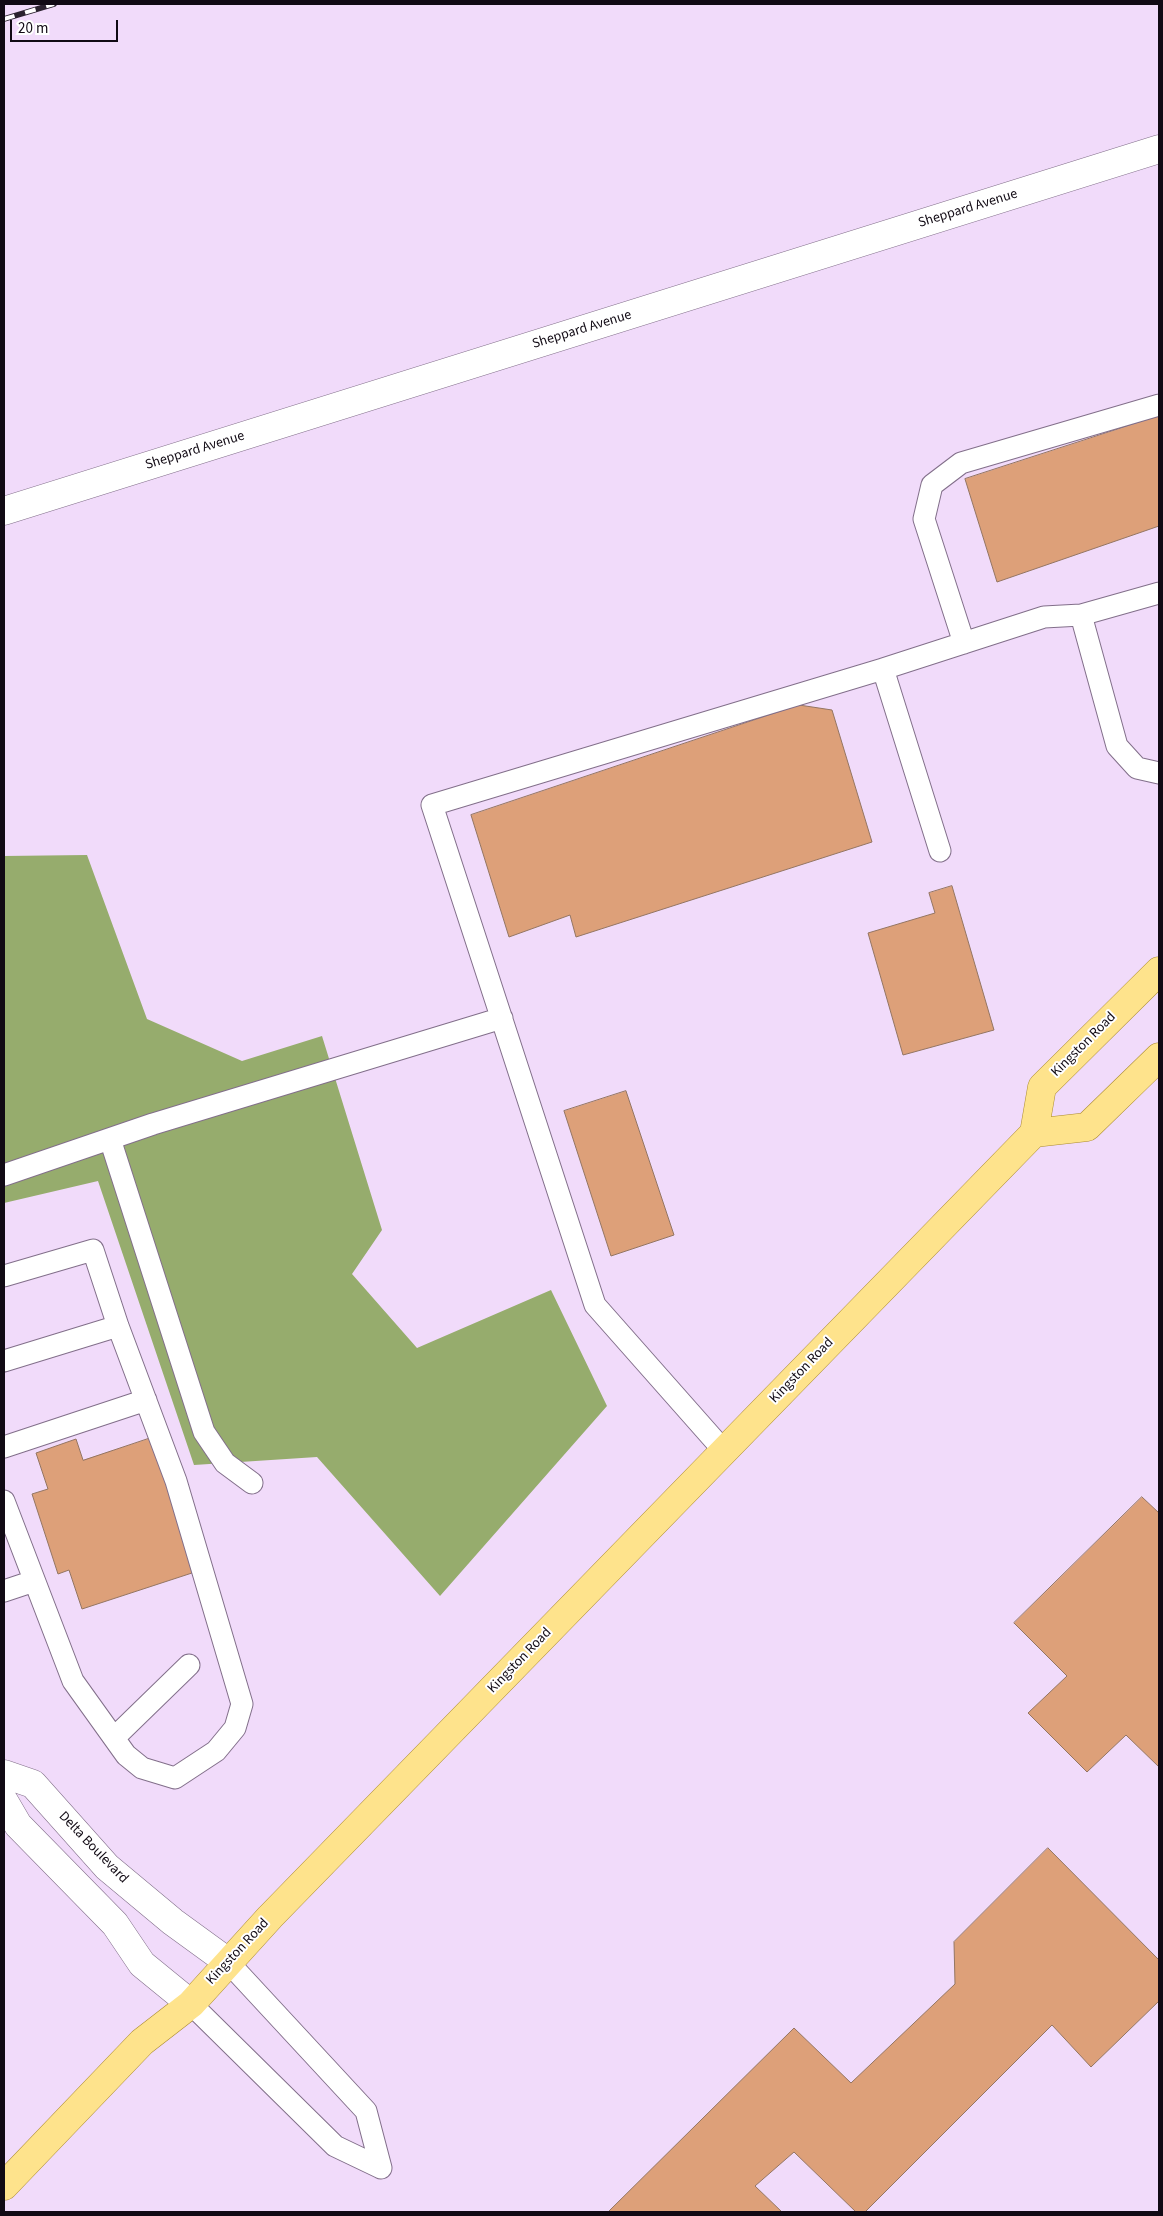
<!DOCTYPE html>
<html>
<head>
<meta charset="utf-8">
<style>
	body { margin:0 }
	#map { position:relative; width:1163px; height:2216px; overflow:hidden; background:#f1dbfa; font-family:"Source Sans 3",sans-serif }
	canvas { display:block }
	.frame { position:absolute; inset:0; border:5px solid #110a14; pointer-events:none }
	.scale { position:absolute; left:10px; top:20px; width:108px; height:22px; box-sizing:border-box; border:2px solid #110a14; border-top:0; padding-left:6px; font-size:15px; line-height:18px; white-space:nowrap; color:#110a14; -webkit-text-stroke:4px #fff; paint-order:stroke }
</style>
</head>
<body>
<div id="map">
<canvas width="1163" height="2216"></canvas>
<div class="frame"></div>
<div class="scale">20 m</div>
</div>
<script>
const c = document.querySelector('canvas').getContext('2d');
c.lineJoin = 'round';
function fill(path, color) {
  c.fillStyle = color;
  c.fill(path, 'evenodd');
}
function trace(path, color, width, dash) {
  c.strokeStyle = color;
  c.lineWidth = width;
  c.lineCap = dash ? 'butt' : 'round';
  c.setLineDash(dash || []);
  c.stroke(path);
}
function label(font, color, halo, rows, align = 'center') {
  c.font = font + ' "Source Sans 3",sans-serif';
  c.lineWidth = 4;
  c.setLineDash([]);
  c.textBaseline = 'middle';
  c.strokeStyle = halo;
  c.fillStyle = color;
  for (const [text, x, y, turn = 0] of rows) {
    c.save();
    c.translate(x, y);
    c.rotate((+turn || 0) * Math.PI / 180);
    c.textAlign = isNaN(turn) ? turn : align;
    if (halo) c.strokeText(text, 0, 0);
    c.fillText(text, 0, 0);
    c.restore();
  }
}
fill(new Path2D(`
	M87,855L147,1019L242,1061L322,1036L382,1230L352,1274L417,1348L551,1290L607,1406L440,1596L317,1457L194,1465L98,1181L4,1203V856Z`), '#96ac6d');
const building = new Path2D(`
	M1159,416V526L997,582L965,479Z
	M799,705L832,710L872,842L576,937L570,915L509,937L471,815Z
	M952,886L994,1030L903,1055L868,933L935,913L929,893Z
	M626,1091L674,1235L611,1256L564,1111Z
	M151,1438L195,1572L82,1609L69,1570L58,1574L32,1494L48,1489L36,1453L76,1439L83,1460Z
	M1142,1497L1159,1513V1767L1126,1735L1087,1772L1028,1713L1067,1676L1014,1623Z
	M1048,1848L1159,1960V2001L1091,2067L1052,2025L865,2212H856L794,2152L755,2186L782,2212H608L794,2028L851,2083L955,1984L954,1942Z`);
fill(building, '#dda079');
trace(building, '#937562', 1);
const lane = new Path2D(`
	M1159,593L1081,615L1117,746L1137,768L1159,773
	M964,643L924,519L932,485L961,463L1159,405
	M883,669L1044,617L1081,615
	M110,1139L204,1432L225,1463L252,1483
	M4,1175L153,1124L502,1018
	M4,1276L93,1250L118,1326L176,1481L242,1704L235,1728L216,1751L175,1778L142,1768L126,1755L73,1681L4,1501
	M4,1361L118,1326
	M4,1447L146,1400
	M724,1451L595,1305L432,805L883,669L940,851
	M4,1591L34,1581
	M114,1738L189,1665
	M228,1962L366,2111L381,2168
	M191,2004L335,2146L381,2168`);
const street = new Path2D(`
	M4,1774L33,1784L107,1867L173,1922L228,1962
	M4,1801L18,1825L115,1924L142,1964L191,2004`);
const secondary = new Path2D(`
	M4,511L1159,149`);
const primary = new Path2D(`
	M1034,1133L1087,1127L1159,1057
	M4,2186L142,2042L191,2004L270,1917L1034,1133L1042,1087L1159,971`);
trace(lane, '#826f8a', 23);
trace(street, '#826f8a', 29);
trace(secondary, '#826f8a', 29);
trace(primary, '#aa8b30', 29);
trace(lane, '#fff', 21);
trace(street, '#fff', 28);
trace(secondary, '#fff', 28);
trace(primary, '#fee38c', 28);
const rail = new Path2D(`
	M4,19L54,4`);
trace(rail, '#2a212e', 5.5);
trace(rail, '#fff', 4, [11]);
label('14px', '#110a14', '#fff', [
	["Sheppard Avenue",968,209,-17],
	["Sheppard Avenue",582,330,-17],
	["Sheppard Avenue",195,451,-17],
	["Kingston Road",1084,1045,-45],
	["Kingston Road",802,1371,-46],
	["Kingston Road",520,1661,-46],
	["Delta Boulevard",93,1848,46],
	["Kingston Road",238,1952,-47]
]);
</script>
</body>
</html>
